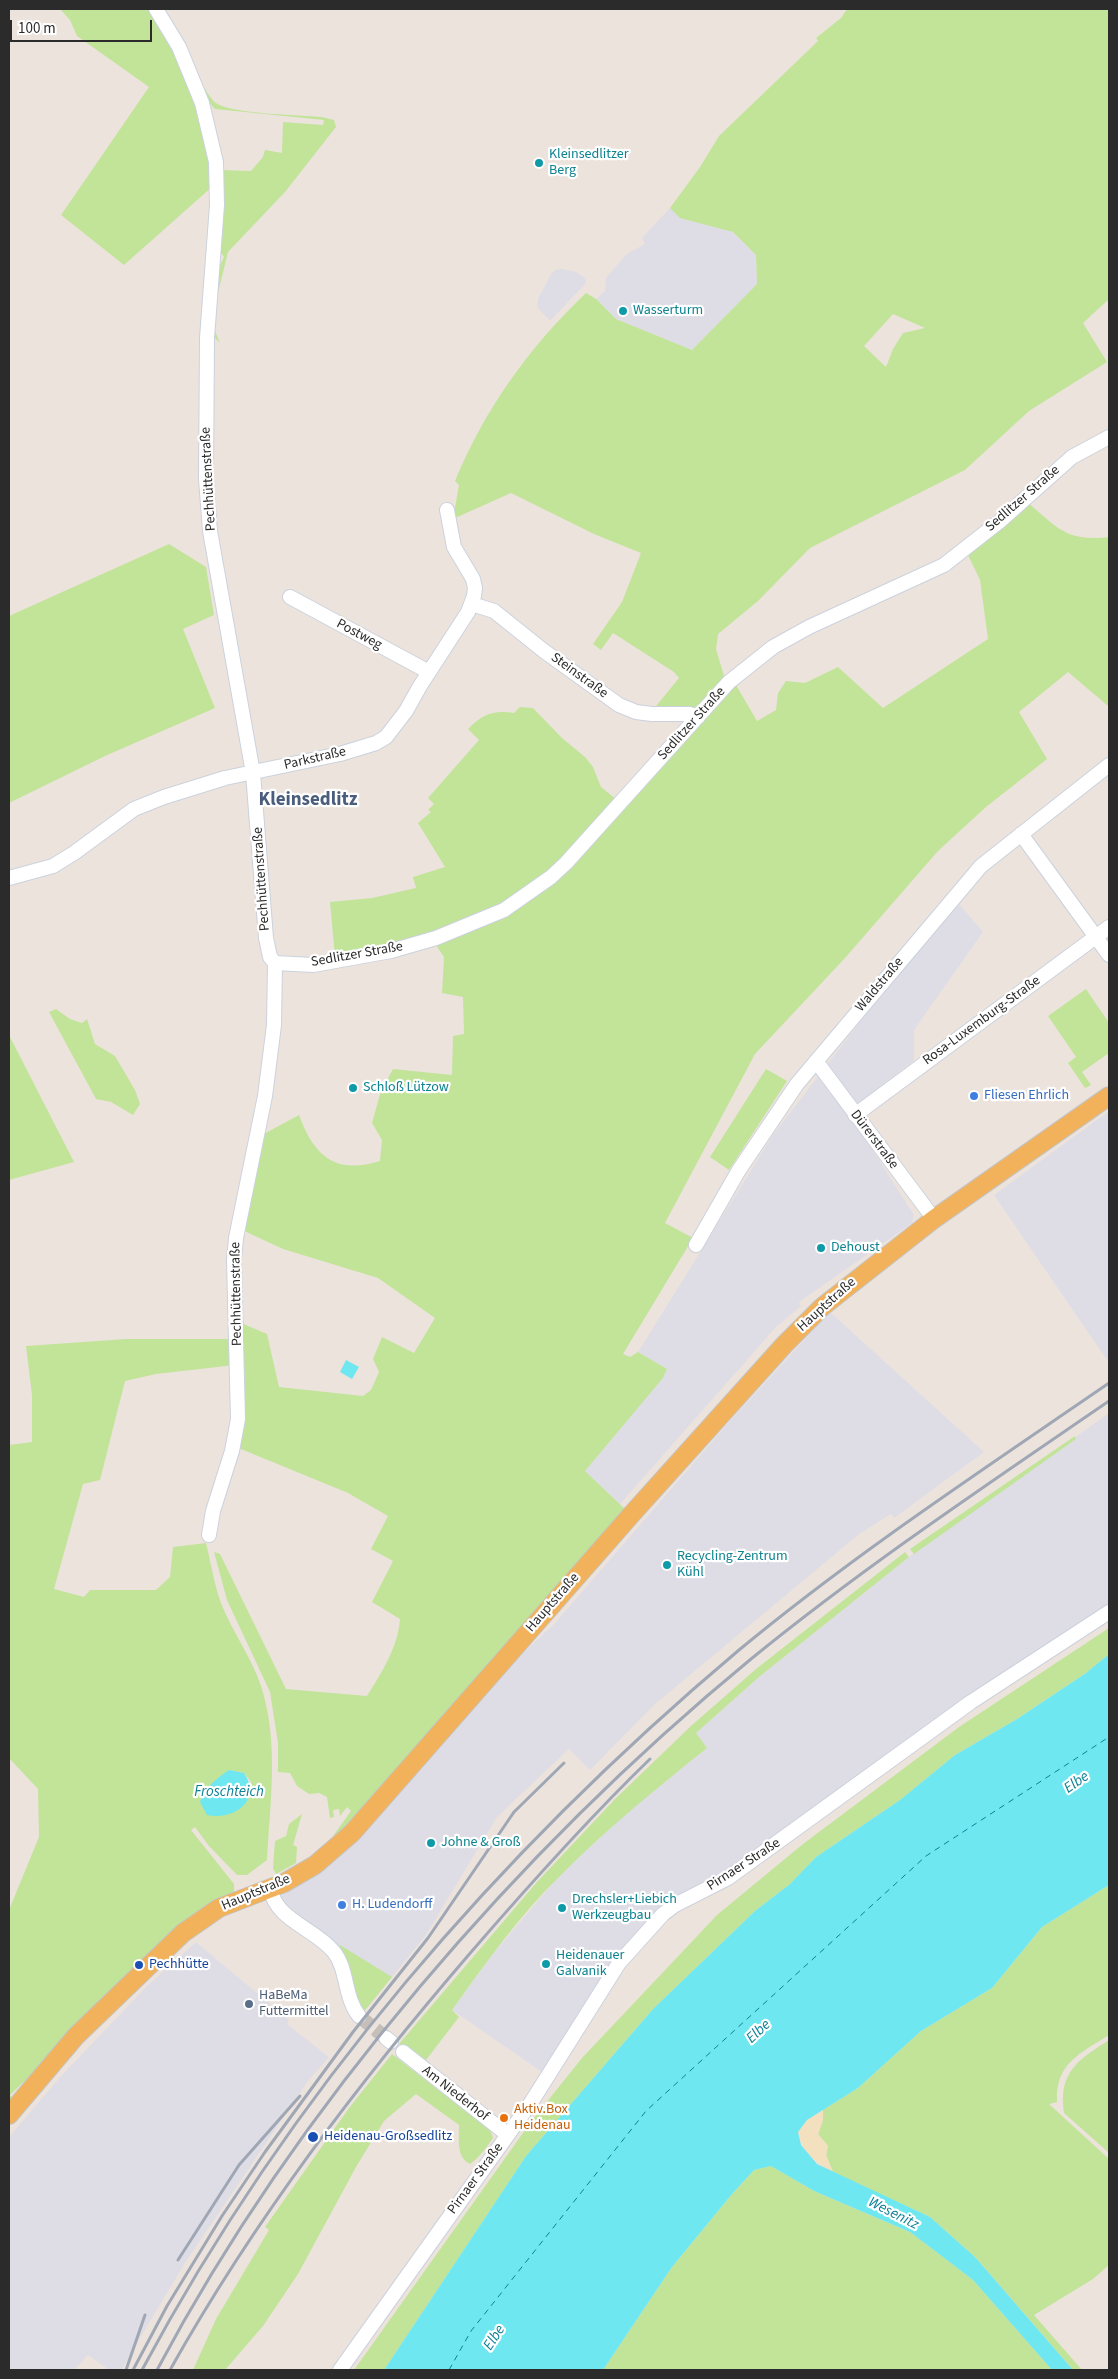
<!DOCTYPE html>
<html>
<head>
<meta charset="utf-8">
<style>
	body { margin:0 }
	#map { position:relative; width:1118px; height:2379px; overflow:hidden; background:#ede3dd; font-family:"Source Sans 3",sans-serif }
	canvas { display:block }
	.frame { position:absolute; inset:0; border:10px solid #2b2b2b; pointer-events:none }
	.scale { position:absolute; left:10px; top:20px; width:142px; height:22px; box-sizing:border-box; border:2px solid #2b2b2b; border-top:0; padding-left:6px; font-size:15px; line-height:18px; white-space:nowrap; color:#2b2b2b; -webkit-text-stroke:4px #fff; paint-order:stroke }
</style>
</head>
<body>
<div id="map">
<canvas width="1118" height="2379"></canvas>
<div class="frame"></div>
<div class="scale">100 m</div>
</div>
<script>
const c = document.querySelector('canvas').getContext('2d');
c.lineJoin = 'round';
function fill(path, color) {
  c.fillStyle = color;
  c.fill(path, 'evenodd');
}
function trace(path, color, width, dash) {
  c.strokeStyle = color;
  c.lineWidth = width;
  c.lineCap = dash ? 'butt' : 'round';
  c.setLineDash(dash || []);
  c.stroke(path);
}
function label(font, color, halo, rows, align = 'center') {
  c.font = font + ' "Source Sans 3",sans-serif';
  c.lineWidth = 4.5;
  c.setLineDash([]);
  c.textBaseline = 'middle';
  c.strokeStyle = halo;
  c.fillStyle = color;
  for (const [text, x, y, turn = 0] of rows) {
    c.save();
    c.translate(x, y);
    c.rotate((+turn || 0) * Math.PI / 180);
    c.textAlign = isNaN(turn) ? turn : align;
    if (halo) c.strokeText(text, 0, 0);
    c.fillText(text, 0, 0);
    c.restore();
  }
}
fill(new Path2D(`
	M670,208L681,218L733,232L756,255L757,284L692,350L616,319L596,299L605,291L606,278L615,267L628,253L645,244L642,238Z
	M562,269L576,272L585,278L586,283L550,321L537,307L538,299L550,276L555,270Z
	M959,904L983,932L914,1030V1060L848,1112L914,1215L912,1223L799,1302L801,1306L776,1327L620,1504L585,1471L663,1378L667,1369L638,1352L773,1135L880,996Z
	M1109,1111V1363L994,1195Z
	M830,1312L984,1452L894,1518L891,1514L858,1535L655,1704L590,1770L569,1749L497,1817L426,1935L362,2014L344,1966L287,1909L281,1901L284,1888L485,1689L555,1623L730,1421Z
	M1109,1413V1605L962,1701L739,1864L658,1911L615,1958L542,2072L452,2010L493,1954L558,1877L625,1814L707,1748L696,1733L759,1677L910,1556Z
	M196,1942L289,2020L287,2024L329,2057L308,2081L185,2263L121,2370H109L88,2355L74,2370H9V2137L62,2075L148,1985Z`), '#dedde5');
fill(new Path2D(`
	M60,9H154L175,47L208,141L213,186L124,265L61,215L149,87L77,36L70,20Z
	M157,9H164C174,27 203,93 216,103C231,114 300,115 322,117L334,120L336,127L285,192L228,252L214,309L215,331L220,343L209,332L213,280L224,257L222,254L217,258L221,170L251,171L263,157L265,150L282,153L283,122L323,125L324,120L215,109L205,98Z
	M847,9H1109V299L1083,323L1107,362L1029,411L965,470L810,548L758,601L718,634L716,649L725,679L700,705L693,708L652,711L679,678L674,672L613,633L601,650L593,644L622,602L641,553L594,534L511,493L453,519L459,485L455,481C485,409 529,347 586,293L596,299L616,319L692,350L757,284L756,255L733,232L680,218L670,208L700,167L719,136L818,41L816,38L841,18ZM893,314L925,328L903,333L893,349L886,367L864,346Z
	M1027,502C1058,528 1066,542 1109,537V705L1108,706L1068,672L1019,712L1047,759L986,807L938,851L845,958L755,1054L665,1223L693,1238L623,1354L630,1357L638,1352L667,1369L663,1378L585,1471L626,1510L358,1817L333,1839V1836L351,1811L347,1807L340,1816L339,1809L333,1810L334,1817L330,1818L327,1797L319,1793L309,1794L297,1786L290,1773L278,1772V1743L270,1692L227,1600L214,1552L220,1554L286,1689L367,1696C382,1672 398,1647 400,1619L372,1602L393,1561L371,1549L388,1516L348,1493L236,1447L239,1322L267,1334L279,1387L363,1396L371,1390L379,1372L373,1359L382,1337L414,1353L435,1318L378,1278L283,1249L240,1229L262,1135L299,1115C314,1156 335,1175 380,1161L382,1140L372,1123L381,1091L393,1069L452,1075L453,1036L464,1034L463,997L442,993L444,957L436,945C479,928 515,911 553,883L736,685L757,721L776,710L778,693L786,681L805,683L838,667L883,708L988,639L980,580L967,553Z
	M169,544L206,567L214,615L183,629L215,708L105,756L9,803V616Z
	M520,707L533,708L562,738L585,757L593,767L601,787L617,800L562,861L502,907L392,947L335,957L330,902L372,898L416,888L413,877L445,867L418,823L431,812L428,810L434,804L428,798L479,740L468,729C483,714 493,710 514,713Z
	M1086,989L1109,1023V1053L1082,1072L1091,1085L1085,1088L1068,1063L1076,1057L1048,1016Z
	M56,1009L70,1019L82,1023L87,1019L95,1044L115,1056L135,1090L140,1104L133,1115L111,1102L96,1099L49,1012Z
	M9,1035L74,1162L9,1180Z
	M766,1069L787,1081L729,1170L710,1157Z
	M126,1339H230L235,1365L156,1374L125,1381L100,1480L83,1484L54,1589L84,1597L90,1590H156L170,1577L173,1547L206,1543C211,1563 214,1584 221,1603C233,1634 256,1663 264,1696C278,1749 270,1806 267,1860L247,1875H237L209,1846L195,1827L191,1830L234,1884V1893L40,2066L10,2095L13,2101L9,2106V1910L39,1837L38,1789L9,1758V1445L32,1442V1395L26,1346ZM229,1770L244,1773L251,1782L250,1796Z
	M1075,1436L1076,1439L914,1554L910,1549Z
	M905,1552L909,1557L759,1677L696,1733L707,1748C656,1789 606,1829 560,1876C519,1916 485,1964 452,2010L459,2017L423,2064L399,2044L537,1882L615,1799L691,1726L756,1669Z
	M1109,1628V1654L1086,1673L1017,1719L955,1755L900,1800L816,1857L790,1884L755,1911L653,2009L526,2156L384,2370H354L533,2119L582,2058L717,1915L803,1844L959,1727Z
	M302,1814L293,1845L297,1847L296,1863L276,1874L273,1868L275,1841L286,1836L289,1824Z
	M1109,1885V2035C1081,2053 1055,2063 1057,2102L1049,2104L1109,2159V2265L1093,2279L1034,2315L1082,2370H1073L975,2257L930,2217L833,2172L826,2155L828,2146L818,2134L823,2120V2110L858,2088L921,2031L992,1988L1042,1927Z
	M340,1945L392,1977L362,2014L337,1950Z
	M1109,2040V2153L1064,2113C1058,2072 1078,2060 1109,2040Z
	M392,2054L490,2130L493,2138C486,2148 480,2157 470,2164C456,2157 459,2139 459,2125L416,2094L384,2121L356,2167L298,2274L263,2326L225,2370H193L216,2319L269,2230L265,2227L349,2108Z
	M771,2166L814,2191L910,2232L973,2280L1052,2370H603L672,2267L732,2194L754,2170Z`), '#c1e499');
fill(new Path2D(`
	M823,2110V2120L818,2134L828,2146L826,2155L833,2172C815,2163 802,2152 798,2132L807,2120Z`), '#f2e0bf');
fill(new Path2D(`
	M346,1360L359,1367L352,1379L340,1372Z
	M1109,1654V1885L1042,1927L992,1988L921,2031L858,2088L807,2120L798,2132L801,2145L817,2164L930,2217L975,2257L1073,2370H1052L973,2280L910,2232L814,2191L771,2166L754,2170L732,2194L672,2267L603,2370H384L526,2156L653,2009L755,1911L790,1884L816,1857L900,1800L955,1755L1017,1719L1086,1673Z
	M229,1770L244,1773C263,1800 234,1821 207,1815L200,1802C205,1787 216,1779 229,1770Z`), '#6fe7f0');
trace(new Path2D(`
	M449,2370L471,2331L646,2111L926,1856L1109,1737`), '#0c8297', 1, [6, 5]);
trace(new Path2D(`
	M359,2016L386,2038`), '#c6beb9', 14, [14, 7]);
const minor = new Path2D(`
	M156,9L179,47L202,103L216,162L217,205L207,338L206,479L210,531L253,773L266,938L270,957L275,963L313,965L391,951L436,938L504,910L551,877L566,863L729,682L773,647L809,627L944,565L1000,521L1072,457L1109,437
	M290,597L429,672
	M472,604L494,611L544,651L619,705L636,712L652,714H690L698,717
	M1021,834L1109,955
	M9,878L53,866L74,853L134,809L164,797L225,778L340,754L376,743L386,737L406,711L420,686L468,612L474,596L475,588L473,579L454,547L447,510
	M816,1061L934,1219
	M855,1115L1109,927
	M696,1245L739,1170L797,1084L981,866L1109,765
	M209,1535L213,1511L232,1451L238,1419L234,1260L236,1238L265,1096L274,1025L275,963
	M270,1888C276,1921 315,1928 334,1952C348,1970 344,1997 359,2016
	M386,2038L391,2042
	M403,2052L508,2135
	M340,2370L532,2101L619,1963L663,1914L675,1905L728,1878L971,1702L1109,1612`);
const major = new Path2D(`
	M9,2115L76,2036L183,1933L219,1908L284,1883L315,1865L352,1833L631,1515L784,1345L822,1307L934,1219L1109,1096`);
trace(minor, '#cbd2dd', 16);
trace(major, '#c4c4c4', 20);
trace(minor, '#fff', 14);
trace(major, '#f2b25c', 18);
trace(new Path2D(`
	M178,2260L239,2165L300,2096
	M126,2370L145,2315
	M133,2370L167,2306L222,2216L265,2152L353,2032L428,1938L514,1812L564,1763
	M142,2370C290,2093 499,1852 739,1650C856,1553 984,1469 1109,1383
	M157,2370C297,2106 520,1849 751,1659C865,1566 988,1484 1109,1401
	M170,2370C254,2220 359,2082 472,1951C529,1885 587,1820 650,1759`), '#9fa7b5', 3);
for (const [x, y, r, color] of [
	[539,163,5,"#0f9aa8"],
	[623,311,5,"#0f9aa8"],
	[353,1088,5,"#0f9aa8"],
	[974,1096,5,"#3f7fe0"],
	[821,1248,5,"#0f9aa8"],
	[667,1565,5,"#0f9aa8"],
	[431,1843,5,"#0f9aa8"],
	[342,1905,5,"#3f7fe0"],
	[562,1908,5,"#0f9aa8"],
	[546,1964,5,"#0f9aa8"],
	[139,1965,5,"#1a4fb4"],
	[249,2004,5,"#5c6f8a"],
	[504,2118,5,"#e8710a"],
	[313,2137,6,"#1a4fb4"]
]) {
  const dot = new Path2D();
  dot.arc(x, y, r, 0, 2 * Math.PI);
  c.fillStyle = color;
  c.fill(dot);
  trace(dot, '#fff', 2);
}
label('14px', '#0d838f', '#fff', [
	["Kleinsedlitzer",549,155],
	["Berg",549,171],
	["Wasserturm",633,311],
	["Schloß Lützow",363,1088],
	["Dehoust",831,1248],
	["Recycling-Zentrum",677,1557],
	["Kühl",677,1573],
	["Johne & Groß",441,1843],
	["Drechsler+Liebich",572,1900],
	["Werkzeugbau",572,1916],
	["Heidenauer",556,1956],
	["Galvanik",556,1972]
], 'left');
label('14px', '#2b2b2b', '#fff', [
	["Pechhüttenstraße",209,479,-93],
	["Sedlitzer Straße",1023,499,-41],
	["Postweg",359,635,28],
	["Steinstraße",579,676,36],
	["Sedlitzer Straße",692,724,-48],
	["Parkstraße",315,759,-13],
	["Pechhüttenstraße",262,879,-94],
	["Sedlitzer Straße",357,955,-10],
	["Waldstraße",880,985,-50],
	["Rosa-Luxemburg-Straße",982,1021,-36],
	["Dürerstraße",874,1140,53],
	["Pechhüttenstraße",237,1294,-91],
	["Hauptstraße",827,1305,-42],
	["Hauptstraße",553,1603,-49],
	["Pirnaer Straße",744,1865,-33],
	["Hauptstraße",256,1893,-23],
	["Am Niederhof",455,2094,38],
	["Pirnaer Straße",476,2179,-54]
]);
label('14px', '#366cbe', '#fff', [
	["Fliesen Ehrlich",984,1096],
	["H. Ludendorff",352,1905]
], 'left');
label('14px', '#164399', '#fff', [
	["Pechhütte",149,1965],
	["Heidenau-Großsedlitz",324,2137]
], 'left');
label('14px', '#4e5e75', '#fff', [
	["HaBeMa",259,1996],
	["Futtermittel",259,2012]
], 'left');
label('14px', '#c56008', '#fff', [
	["Aktiv.Box",514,2110],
	["Heidenau",514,2126]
], 'left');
label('italic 15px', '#0c8297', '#fff', [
	["Elbe",1077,1783,-35],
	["Froschteich",229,1793],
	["Elbe",759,2032,-43],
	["Wesenitz",893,2214,27],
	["Elbe",495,2338,-57]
]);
label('bold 19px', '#4a5d7c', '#fff', [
	["Kleinsedlitz",308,801]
]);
</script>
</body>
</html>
